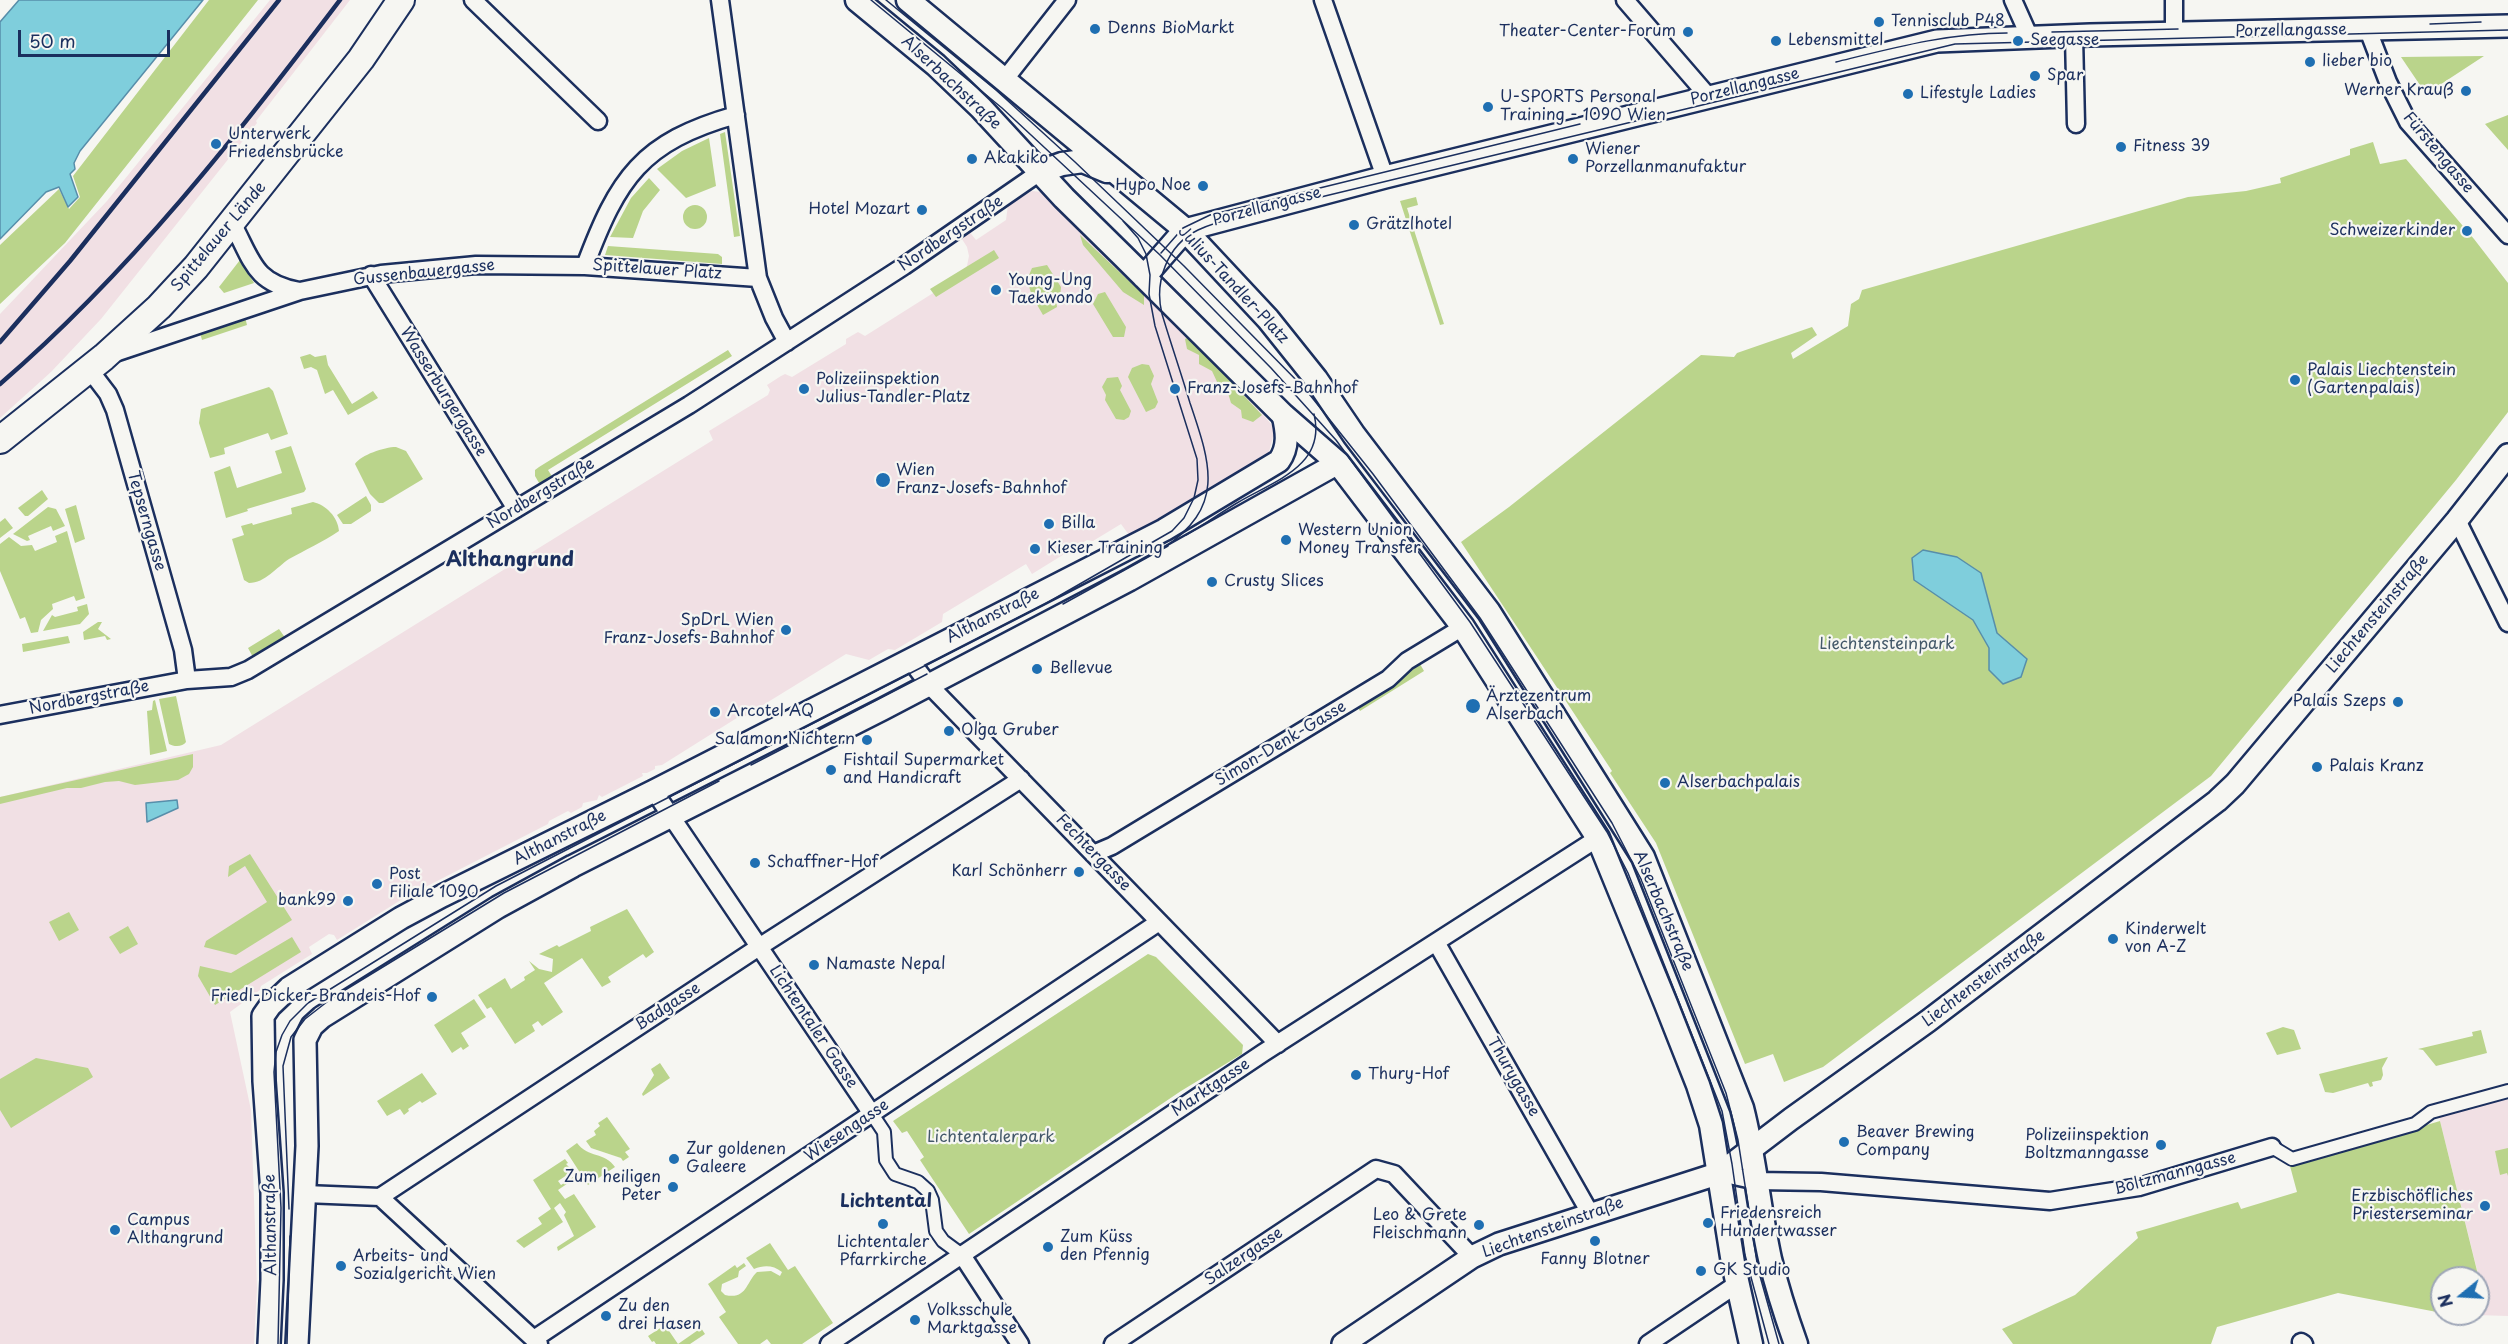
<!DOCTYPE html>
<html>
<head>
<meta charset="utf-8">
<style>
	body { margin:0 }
	#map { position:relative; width:2508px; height:1344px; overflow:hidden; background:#f6f6f2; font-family:"Playpen Sans",sans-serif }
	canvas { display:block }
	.north { position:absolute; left:2430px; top:1266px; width:60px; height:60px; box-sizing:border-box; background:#f6f6f2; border:2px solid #9ea6b7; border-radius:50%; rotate:252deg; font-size:16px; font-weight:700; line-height:24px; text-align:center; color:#1b2f5e }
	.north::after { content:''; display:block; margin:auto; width:21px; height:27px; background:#1f6fb2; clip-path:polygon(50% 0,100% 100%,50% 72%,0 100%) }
	.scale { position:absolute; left:18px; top:30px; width:152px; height:27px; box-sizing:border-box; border:3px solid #1b2f5e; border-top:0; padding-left:8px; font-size:18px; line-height:21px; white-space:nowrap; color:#1b2f5e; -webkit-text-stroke:4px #f6f6f2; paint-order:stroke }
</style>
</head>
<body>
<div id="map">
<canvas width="2508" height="1344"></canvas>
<div class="north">N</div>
<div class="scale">50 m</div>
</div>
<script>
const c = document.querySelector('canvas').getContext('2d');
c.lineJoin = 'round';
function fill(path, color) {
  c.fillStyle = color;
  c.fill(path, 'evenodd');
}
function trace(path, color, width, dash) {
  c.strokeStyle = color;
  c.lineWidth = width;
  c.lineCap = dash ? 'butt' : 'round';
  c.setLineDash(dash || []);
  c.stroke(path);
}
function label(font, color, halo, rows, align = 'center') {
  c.font = font + ' "Playpen Sans",sans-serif';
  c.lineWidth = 4.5;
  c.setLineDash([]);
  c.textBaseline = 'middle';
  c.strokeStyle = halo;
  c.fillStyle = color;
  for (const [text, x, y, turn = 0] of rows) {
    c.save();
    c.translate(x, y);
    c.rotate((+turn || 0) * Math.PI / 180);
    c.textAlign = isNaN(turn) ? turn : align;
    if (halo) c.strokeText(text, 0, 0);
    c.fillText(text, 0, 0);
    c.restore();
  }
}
fill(new Path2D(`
	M270,0H350L256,121L257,123L101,319L51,372L0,418V314L107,201Z
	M1032,191L1042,192L1150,297L1265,417L1272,425L1274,433L1269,452L1264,457L1133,535H1129L1121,524L1093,541L1087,540L1032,574L1026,564L943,614L942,622L895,650L888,649L869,660L846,654L742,718L740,716L662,765L655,766V769L647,773H642L643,776L602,797L599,795L597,800L583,803L582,807L571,813L568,811L549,821L548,824L404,898L337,940L334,935L329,934L309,947L312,954L261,986L260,990L230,1012L251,1110L257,1288L254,1344H0V797L221,745L713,440L709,431L768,395L770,390L767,385L781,376L785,374L792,377L846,344V339L858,332L865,336L957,278L967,266L969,256L967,247L960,236L968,230L976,240L1006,220L1008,205Z
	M2508,1096V1316L2445,1314H2478V1292L2482,1290L2438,1113Z`), '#f1e0e4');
fill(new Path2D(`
	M209,0H258L65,243L0,304V245L59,189L69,209L80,197L73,176Z
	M2484,56L2426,94L2401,57Z
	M2508,115V150L2485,124Z
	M725,132L740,236L734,237L720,134Z
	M709,138L716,186L686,198L657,169L682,151Z
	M2373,142L2380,164L2406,159L2474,239L2508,283V412L2456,480L2211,776L1823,1067L1784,1082L1773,1054L1745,1064L1656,843L1610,773L1612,771L1461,542L1509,507L1701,355L1734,357L1737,353L1812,327L1817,335L1791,353L1793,359L1848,326L1851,304L1859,299L1862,290L2188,197L2246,191L2281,183L2280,178L2350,155V149Z
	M649,178L660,190L643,211L633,238L610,237L631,198Z
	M1416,197L1418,205L1407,208L1444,324L1440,325L1400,201Z
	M683 217a12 12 0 1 1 24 0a12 12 0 1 1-24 0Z
	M1080,235L1144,295V305L1123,292L1083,245Z
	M608,246L718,254L722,257V264L605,255Z
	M994,250L999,258L936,297L930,289Z
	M240,260L254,283L224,293L219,287Z
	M1047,265L1061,287L1060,298L1056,300L1057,307L1043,315L1032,296L1027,280L1032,268Z
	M1105,292L1126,327L1124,337H1113L1093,304L1098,294Z
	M245,317L247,325L202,340L199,329Z
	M1189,337L1262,415L1253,422L1242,418L1241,410L1231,403L1228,393L1218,384L1212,371L1199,364V355L1187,349L1185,339Z
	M728,350L732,356L548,470L553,478L542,488L535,476V470L539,467Z
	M310,354L315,357L326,355L328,365L352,404L373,391L378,398L348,415L333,390L325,394L317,370L311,367L304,369L300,357Z
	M1142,364L1149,365L1154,376L1151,384L1158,402L1155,408L1146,412L1128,377L1132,368Z
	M1118,377L1122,386L1120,390L1131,411L1129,417L1124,420L1116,419L1105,400L1106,395L1102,387L1107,378Z
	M269,387L273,391L288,434L271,440L268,433L224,448L225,454L210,458L199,423L201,409Z
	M291,446L306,489L304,492L247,509L248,511L226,518L214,472L230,466L237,488L282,473L275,451Z
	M396,447L406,451L423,479L383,503H379L370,494L355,464C361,455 384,447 396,447Z
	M42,490L48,499L28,516H25L18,508Z
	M366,496L371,505V511L351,524H343L337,515Z
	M313,502C326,505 338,517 339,531C323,542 305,550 289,559C277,567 265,583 249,583L244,580L232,539L244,535L241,526L252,523L253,525L292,514L291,508Z
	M76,505L85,539L75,543L65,509Z
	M48,507L56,509L65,526L53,531L51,526L28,536L30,540L27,541L13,534Z
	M5,518L13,528L0,538V522Z
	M67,531L85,598L76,601L74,596L52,604L53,609L41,620L38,632L31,633L25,617L20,619L0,571V544L9,537L21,546L32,545L35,551L57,542L55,536Z
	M87,604L89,614L80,624L43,631L52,615L55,617L78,611L77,607Z
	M98,622H102L98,629L111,639L107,640L105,636L84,640L83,632Z
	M279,629L286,639L254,659L248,648Z
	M68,636L70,643L23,652L22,644Z
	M1420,664L1424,671L1360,711L1357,706L1392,685Z
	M176,696L186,742C183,747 174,747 169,744L159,699Z
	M155,700L167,751L150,755L147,711L152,710L153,701Z
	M193,754V767L189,774L178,780L135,785L119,781L105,782L81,788H67L0,804V797Z
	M250,854L292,920L236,955L204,947L206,941L267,902L245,866L228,877L229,866Z
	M627,909L654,952L646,958L643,954L608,977L611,982L602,987L582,958L544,983L563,1012L542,1026L538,1021L532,1025L535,1031L515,1044L491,1007L487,1009L478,995L505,978L511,989L525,980L524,977L535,970L529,961L539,969L552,972L553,959L539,954L557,945L559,947L591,931L590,927Z
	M69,912L79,930L59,941L49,922Z
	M128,926L138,944L120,954L109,937Z
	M292,937L301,952L215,1005L198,976L200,966L231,973Z
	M1148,954L1156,957L1243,1045L1242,1054L1181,1091L969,1234L920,1160L924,1157L907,1131L902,1133L893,1121Z
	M474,999L486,1017L461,1033L469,1046L463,1050L461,1047L452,1053L434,1025Z
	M2283,1027L2294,1030L2301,1049L2277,1055L2266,1033Z
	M2481,1030L2487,1053L2436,1066L2423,1050L2418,1049L2473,1036L2472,1032Z
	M2388,1057L2382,1068L2383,1075L2381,1080L2372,1082L2373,1086L2370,1087L2368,1083L2333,1093L2325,1092L2319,1074Z
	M36,1058L88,1068L93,1077L11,1128L0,1110V1079Z
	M660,1063L670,1078L643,1096L642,1094L654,1075L651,1069Z
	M422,1073L437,1094L422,1103L420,1101L408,1109L409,1111L404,1115L400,1109L387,1116L377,1101Z
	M607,1117L630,1149L625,1152L629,1157L623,1161L621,1158L591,1148L586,1141L596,1135L594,1131L600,1126L598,1123Z
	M2440,1121L2482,1291L2478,1292V1278H2442V1313L2338,1293L2217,1327L2211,1344H2013L2002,1329L2075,1295L2138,1238L2136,1232L2238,1202L2241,1209L2297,1192L2290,1166Z
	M577,1143C588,1158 605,1152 615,1167L588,1185L566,1151Z
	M2508,1148V1176L2507,1173L2500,1175L2495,1151Z
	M565,1159L568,1163L566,1164L573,1171L558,1181L561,1185L576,1175L577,1177L558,1190L565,1199L574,1194L596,1227L558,1251L557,1247L574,1236L564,1215L566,1212L560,1203L554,1208L563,1222L524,1248L516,1241L542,1224L538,1218L551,1209L533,1180Z
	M770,1243L788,1270L795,1266L833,1323L802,1344H771L767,1339L760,1344H738L719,1317L726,1312L708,1284L735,1265L737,1268L744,1263L746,1266L739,1271L738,1277L722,1284L721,1291L725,1295C747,1300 746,1282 757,1272L771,1271L780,1276L782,1272C773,1265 764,1265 754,1269L746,1258Z
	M665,1325L678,1344L701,1328L705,1334L690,1344H656L654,1341L652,1342L648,1336Z`), '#bad48b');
const water = new Path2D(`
	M19,0H203L80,151L74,163L75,169L70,174L78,197L68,207L59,187L46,192L0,239V22Z
	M1923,550L1957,557L1981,573L1997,633L2027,659L2021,677L2003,684L1989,670V648L1973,620L1914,580L1912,558Z
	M177,800L178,808L147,822L146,803Z`);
fill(water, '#7fcedc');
trace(water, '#578eaa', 1.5);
const pedestrian = new Path2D(`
	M872,1114L884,1132L886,1160L895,1174L918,1182L928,1191L932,1200L936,1231L943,1241L962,1255
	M2272,1147L2292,1159L2415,1124L2431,1112L2508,1091`);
const minor = new Path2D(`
	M473,0L598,121
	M720,0L758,278L774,318L787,342
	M1323,0L1385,177
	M1625,0L1708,96
	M2013,0L2030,38
	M2368,30L2388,82L2408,122L2508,235
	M2174,33V0
	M2074,36L2076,124
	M1005,79L1067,0
	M232,223C252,259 253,283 299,291
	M585,266C618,178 641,142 736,115
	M371,275L516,509
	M118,352L300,291L381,274L476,265L585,266L758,278
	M89,369L108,394L115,410L183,650L187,680
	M2457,520L2508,623
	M910,660L929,685L1278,1044
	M0,715L187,680L231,677L248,670L689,405L904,266L1040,172
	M654,791L872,1114
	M1093,854L1112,846L1388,679L1407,661L1463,627
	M1436,942L1590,1213
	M1720,1173L1757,1181L1821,1182L2050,1201L2139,1187L2272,1147
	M305,1194L380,1197L759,947L1021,779
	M380,1197L539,1344
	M962,1255L1020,1344
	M534,1339L1159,922
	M2301,1342L2304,1344
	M829,1344L1263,1053L1598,838
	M1113,1344L1376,1169L1394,1174L1472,1257
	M1648,1344L1737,1284`);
const tertiary = new Path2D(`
	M1185,230L1385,177L1937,41L2090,35L2508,26
	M269,1344L272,1280V1193L264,1081L263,1016L270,1006L289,988L401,918L442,896L654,791L1164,530L1279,461C1289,447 1287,432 1283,415
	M297,1344L307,1146L305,1040L312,1026L322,1017L498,907L573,866L883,709L1129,580L1338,463
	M1343,1344L1472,1257L1499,1244L1720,1173L1791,1119L1928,1021L2217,801L2235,784L2457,520L2508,455`);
const secondary = new Path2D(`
	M857,0L936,65L981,108L1064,198L1124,257L1283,415L1338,463L1463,627L1598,838L1666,1004L1698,1085L1711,1125L1733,1263L1751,1344
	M908,0L1183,228L1268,319L1316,379L1354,435L1489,612L1643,857L1742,1108C1755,1158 1759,1209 1770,1259C1777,1288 1786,1316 1796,1344
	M1040,172L1062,164L1083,161L1107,171
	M1144,277L1185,230`);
const primary = new Path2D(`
	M0,440L104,357L159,307L196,267L361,59L401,0`);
trace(pedestrian, '#1b2f5e', 16);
trace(minor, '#1b2f5e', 21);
trace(tertiary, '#1b2f5e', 26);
trace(secondary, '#1b2f5e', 27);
trace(primary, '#1b2f5e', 30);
trace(pedestrian, '#f6f6f2', 12);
trace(minor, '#f6f6f2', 16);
trace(tertiary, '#f6f6f2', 21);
trace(secondary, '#f6f6f2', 22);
trace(primary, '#f6f6f2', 26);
trace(new Path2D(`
	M871,0L1002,108L1160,255L1271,368L1336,440L1470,622L1607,832L1628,873L1722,1111L1732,1164L1745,1255L1769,1344
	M886,0L996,90L1075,162L1184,266L1306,390L1373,474L1480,618L1612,823L1641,879L1726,1093L1738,1140L1758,1269L1779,1344
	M2430,24L2481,22
	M2052,32L2178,29
	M1836,62C1893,48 1948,33 2007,33
	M1161,253L1183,228L1210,215L1580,124
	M1186,535C1204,525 1220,513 1237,503C1271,482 1327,467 1314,414
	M1162,549C1226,507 1211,465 1190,403C1181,373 1171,344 1162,314C1154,282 1167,245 1198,230C1211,224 1225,220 1238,217L1955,44L2508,30
	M1063,604L1168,546
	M751,765L927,674
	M289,1209L283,1066L291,1037L305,1019L332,998L504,893L719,781
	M278,1344L281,1208L274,1072L276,1052L282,1035L290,1021L308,1003L496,886L1045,604L1172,531L1184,518L1194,498L1198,480L1197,459L1155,326L1149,294L1150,275L1146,254L1138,238L1123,221
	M287,1344L290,1236`), '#1b2f5e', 1.5);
trace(new Path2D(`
	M0,342L70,261L279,0
	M0,384C129,273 237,136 340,0`), '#1b2f5e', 4.5);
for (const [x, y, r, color] of [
	[1879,22,6,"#1f6fb2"],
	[1095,29,6,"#1f6fb2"],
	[1688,32,6,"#1f6fb2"],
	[1776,41,6,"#1f6fb2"],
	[2018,41,6,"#1f6fb2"],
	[2310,62,6,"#1f6fb2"],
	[2035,76,6,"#1f6fb2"],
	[2466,91,6,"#1f6fb2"],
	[1908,94,6,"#1f6fb2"],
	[1488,107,6,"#1f6fb2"],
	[216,144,6,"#1f6fb2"],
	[2121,147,6,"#1f6fb2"],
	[972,159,6,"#1f6fb2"],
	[1573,159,6,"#1f6fb2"],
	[1203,186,6,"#1f6fb2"],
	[922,210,6,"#1f6fb2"],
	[1354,225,6,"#1f6fb2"],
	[2467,231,6,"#1f6fb2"],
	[996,290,6,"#1f6fb2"],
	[2295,380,6,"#1f6fb2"],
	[804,389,6,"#1f6fb2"],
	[1175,389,6,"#1f6fb2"],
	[883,480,8,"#1f6fb2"],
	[1049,524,6,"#1f6fb2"],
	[1286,540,6,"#1f6fb2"],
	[1035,549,6,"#1f6fb2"],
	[1212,582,6,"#1f6fb2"],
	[786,630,6,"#1f6fb2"],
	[1037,669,6,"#1f6fb2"],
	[2398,702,6,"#1f6fb2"],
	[1473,706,8,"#1f6fb2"],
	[715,712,6,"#1f6fb2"],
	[949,731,6,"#1f6fb2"],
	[867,740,6,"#1f6fb2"],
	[2317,767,6,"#1f6fb2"],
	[831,770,6,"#1f6fb2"],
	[1665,783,6,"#1f6fb2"],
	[755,863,6,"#1f6fb2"],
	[1079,872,6,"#1f6fb2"],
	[377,884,6,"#1f6fb2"],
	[348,901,6,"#1f6fb2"],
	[2113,939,6,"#1f6fb2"],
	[814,965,6,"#1f6fb2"],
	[432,997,6,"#1f6fb2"],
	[1356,1075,6,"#1f6fb2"],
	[1844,1142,6,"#1f6fb2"],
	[2161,1145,6,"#1f6fb2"],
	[674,1159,6,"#1f6fb2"],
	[673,1187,6,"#1f6fb2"],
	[2485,1206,6,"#1f6fb2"],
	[1708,1223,6,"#1f6fb2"],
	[883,1224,6,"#1f6fb2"],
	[1479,1225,6,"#1f6fb2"],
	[115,1230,6,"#1f6fb2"],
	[1595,1241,6,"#1f6fb2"],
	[1048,1247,6,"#1f6fb2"],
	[341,1266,6,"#1f6fb2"],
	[1701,1271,6,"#1f6fb2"],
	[606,1316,6,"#1f6fb2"],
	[915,1320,6,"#1f6fb2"]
]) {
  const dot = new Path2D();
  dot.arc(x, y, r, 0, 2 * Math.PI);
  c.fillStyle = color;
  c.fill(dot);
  trace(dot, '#f6f6f2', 2);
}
label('16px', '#1b2f5e', '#f6f6f2', [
	["Tennisclub P48",1891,22],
	["Denns BioMarkt",1107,29],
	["Theater-Center-Forum",1676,32,"right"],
	["Lebensmittel",1788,41],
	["Seegasse",2030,41],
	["lieber bio",2322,62],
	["Spar",2047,76],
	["Werner Krauß",2454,91,"right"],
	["Lifestyle Ladies",1920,94],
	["U-SPORTS Personal",1500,98],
	["Training - 1090 Wien",1500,116],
	["Unterwerk",228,135],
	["Friedensbrücke",228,153],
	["Fitness 39",2133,147],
	["Wiener",1585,150],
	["Porzellanmanufaktur",1585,168],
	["Akakiko",984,159],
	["Hypo Noe",1191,186,"right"],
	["Hotel Mozart",910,210,"right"],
	["Grätzlhotel",1366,225],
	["Schweizerkinder",2455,231,"right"],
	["Young-Ung",1008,281],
	["Taekwondo",1008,299],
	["Palais Liechtenstein",2307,371],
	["(Gartenpalais)",2307,389],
	["Polizeiinspektion",816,380],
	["Julius-Tandler-Platz",816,398],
	["Franz-Josefs-Bahnhof",1187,389],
	["Wien",896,471],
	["Franz-Josefs-Bahnhof",896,489],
	["Billa",1061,524],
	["Western Union",1298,531],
	["Money Transfer",1298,549],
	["Kieser Training",1047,549],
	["Crusty Slices",1224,582],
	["SpDrL Wien",774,621,"right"],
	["Franz-Josefs-Bahnhof",774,639,"right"],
	["Bellevue",1049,669],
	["Ärztezentrum",1486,697],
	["Alserbach",1486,715],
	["Palais Szeps",2386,702,"right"],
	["Arcotel AQ",727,712],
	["Olga Gruber",961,731],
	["Salamon Nichtern",855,740,"right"],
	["Fishtail Supermarket",843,761],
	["and Handicraft",843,779],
	["Palais Kranz",2329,767],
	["Alserbachpalais",1677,783],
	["Schaffner-Hof",767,863],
	["Karl Schönherr",1067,872,"right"],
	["Post",389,875],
	["Filiale 1090",389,893],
	["bank99",336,901,"right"],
	["Kinderwelt",2125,930],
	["von A-Z",2125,948],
	["Namaste Nepal",826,965],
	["Friedl-Dicker-Brandeis-Hof",420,997,"right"],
	["Thury-Hof",1368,1075],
	["Beaver Brewing",1856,1133],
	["Company",1856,1151],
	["Polizeiinspektion",2149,1136,"right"],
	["Boltzmanngasse",2149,1154,"right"],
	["Zur goldenen",686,1150],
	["Galeere",686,1168],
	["Zum heiligen",661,1178,"right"],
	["Peter",661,1196,"right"],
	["Erzbischöfliches",2473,1197,"right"],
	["Priesterseminar",2473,1215,"right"],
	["Friedensreich",1720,1214],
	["Hundertwasser",1720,1232],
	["Leo & Grete",1467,1216,"right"],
	["Fleischmann",1467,1234,"right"],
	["Campus",127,1221],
	["Althangrund",127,1239],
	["Zum Küss",1060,1238],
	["den Pfennig",1060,1256],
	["Lichtentaler",883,1243,"center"],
	["Pfarrkirche",883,1261,"center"],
	["Arbeits- und",353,1257],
	["Sozialgericht Wien",353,1275],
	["Fanny Blotner",1595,1260,"center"],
	["GK Studio",1713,1271],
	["Zu den",618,1307],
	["drei Hasen",618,1325],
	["Volksschule",927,1311],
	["Marktgasse",927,1329]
], 'left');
label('16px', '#1b2f5e', '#f6f6f2', [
	["Porzellangasse",2291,31,-1],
	["Alserbachstraße",951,83,43],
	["Porzellangasse",1745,87,-14],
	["Fürstengasse",2438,153,50],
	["Porzellangasse",1267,207,-15],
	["Nordbergstraße",951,234,-34],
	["Spittelauer Lände",219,237,-50],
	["Spittelauer Platz",657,270,4],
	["Gussenbauergasse",424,273,-6],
	["Julius-Tandler-Platz",1233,285,47],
	["Wasserburgergasse",443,392,58],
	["Nordbergstraße",541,494,-31],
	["Tepserngasse",146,521,74],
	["Liechtensteinstraße",2378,614,-50],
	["Althanstraße",993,616,-27],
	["Nordbergstraße",89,698,-11],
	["Simon-Denk-Gasse",1281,744,-31],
	["Althanstraße",560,838,-27],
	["Fechtergasse",1093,853,46],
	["Alserbachstraße",1663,911,67],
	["Liechtensteinstraße",1984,979,-37],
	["Badgasse",668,1007,-33],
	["Lichtentaler Gasse",813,1027,56],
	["Thurygasse",1513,1077,60],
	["Marktgasse",1211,1088,-34],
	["Wiesengasse",847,1131,-34],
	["Boltzmanngasse",2175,1174,-15],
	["Althanstraße",271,1225,-91],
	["Liechtensteinstraße",1553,1228,-20],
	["Salzergasse",1244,1257,-34]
]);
label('16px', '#435869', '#f6f6f2', [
	["Liechtensteinpark",1887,645],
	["Lichtentalerpark",991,1138]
]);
label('bold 18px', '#1b2f5e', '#f6f6f2', [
	["Lichtental",886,1202]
]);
label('bold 20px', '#1b2f5e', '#f6f6f2', [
	["Althangrund",510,560]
]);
</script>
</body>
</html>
